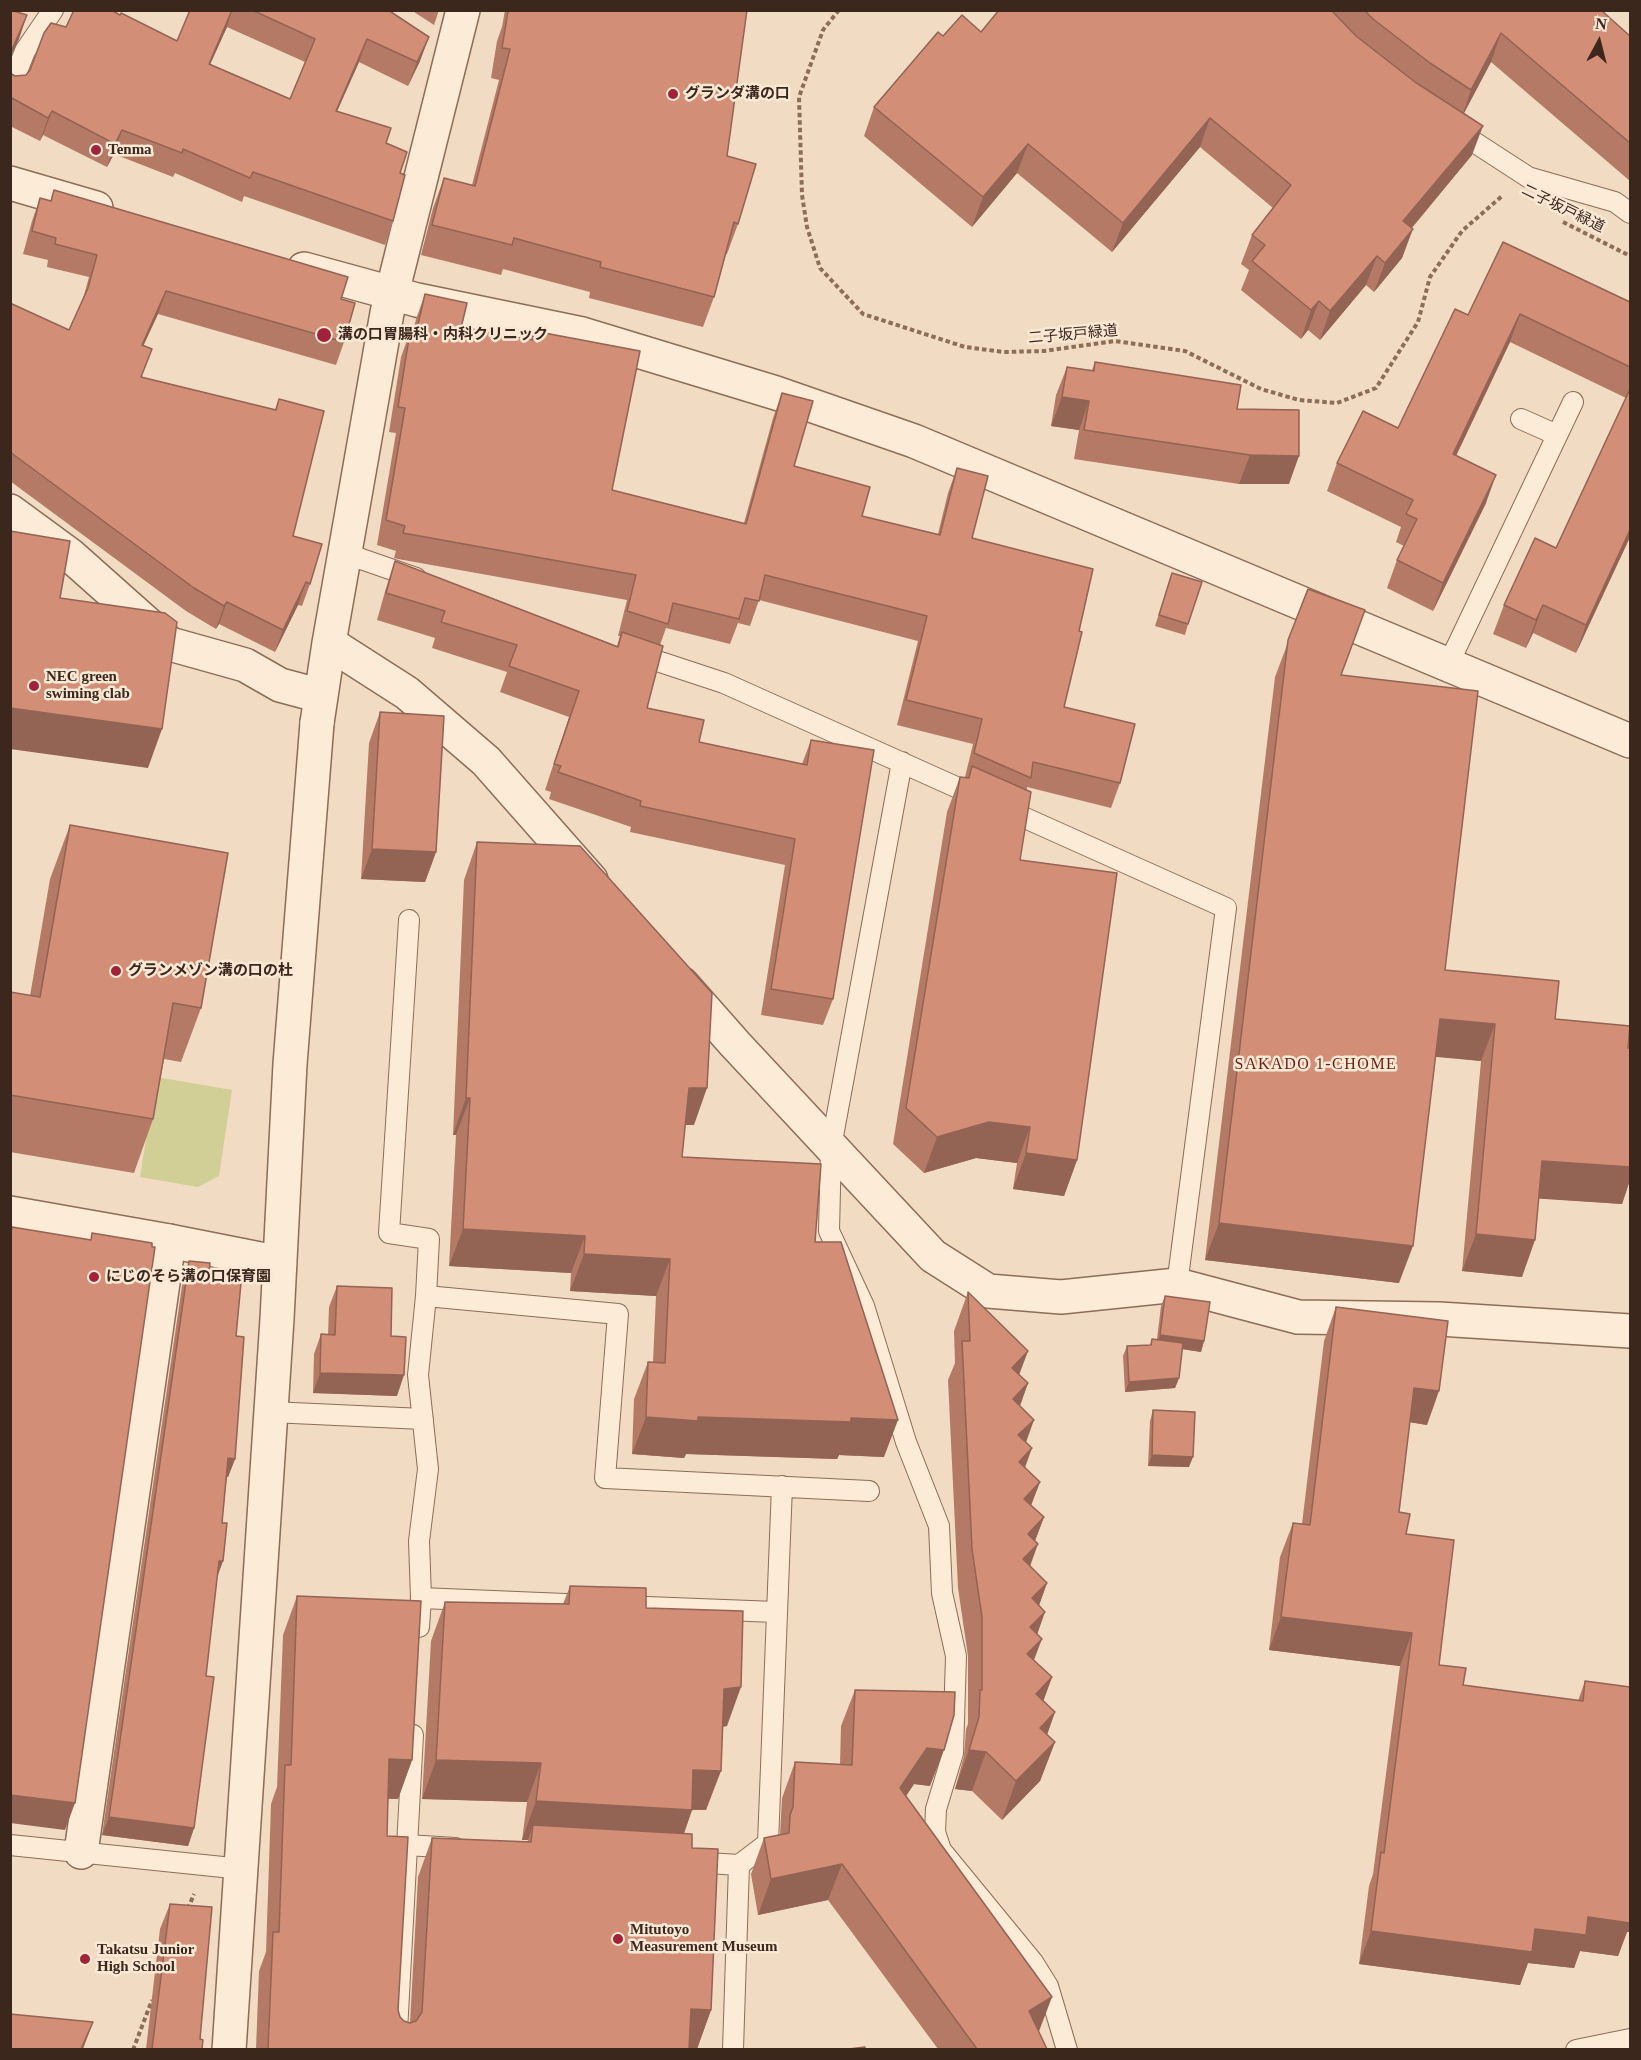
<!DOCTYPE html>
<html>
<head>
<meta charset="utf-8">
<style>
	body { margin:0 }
	#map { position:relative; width:1641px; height:2060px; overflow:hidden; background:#f1dcc3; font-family:"Times New Roman",serif }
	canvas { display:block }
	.frame { position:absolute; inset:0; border:12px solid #3c271d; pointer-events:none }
	.north { position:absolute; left:1569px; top:12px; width:60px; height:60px; -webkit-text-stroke:4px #f8e8d4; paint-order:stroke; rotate:7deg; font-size:16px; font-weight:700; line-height:24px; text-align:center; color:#3c271d }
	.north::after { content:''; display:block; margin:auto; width:21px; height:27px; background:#3c271d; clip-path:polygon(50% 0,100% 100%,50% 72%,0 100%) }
</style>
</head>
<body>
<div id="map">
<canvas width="1641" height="2060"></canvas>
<div class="frame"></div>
<div class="north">N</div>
</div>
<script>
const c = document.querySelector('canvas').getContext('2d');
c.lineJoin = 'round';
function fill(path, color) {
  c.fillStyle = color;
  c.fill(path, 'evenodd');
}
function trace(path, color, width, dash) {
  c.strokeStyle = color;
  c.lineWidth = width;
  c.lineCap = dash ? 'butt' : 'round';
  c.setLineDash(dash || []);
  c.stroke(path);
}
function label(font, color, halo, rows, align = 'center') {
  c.font = font + ' "Times New Roman","Noto Sans JP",serif';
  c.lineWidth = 5;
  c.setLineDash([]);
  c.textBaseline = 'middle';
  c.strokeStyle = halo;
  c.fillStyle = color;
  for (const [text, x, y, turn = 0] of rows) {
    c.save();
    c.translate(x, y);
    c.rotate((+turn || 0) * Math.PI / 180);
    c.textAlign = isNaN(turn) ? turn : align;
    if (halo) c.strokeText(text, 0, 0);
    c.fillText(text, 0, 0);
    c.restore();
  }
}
fill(new Path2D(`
	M156,1077L232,1090L219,1176L198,1187L140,1177Z`), '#d1ce96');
const service = new Path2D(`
	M10,89L25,51L53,10
	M1454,129L1528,177L1615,202L1630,213
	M1521,419L1557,435
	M344,553L416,578
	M633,653L724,683L1226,908L1177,1285
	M1448,665L1573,402
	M902,762L831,1147L829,1231L864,1306L906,1442L939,1526L942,1593L956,1656L953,1753L936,1809L935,1832L941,1850L1033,1962L1048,1986L1067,2050
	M409,920L389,1233L429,1239L426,1296L418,1375L428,1469L419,1541L421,1598L419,1627
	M426,1296L618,1314L605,1478L869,1491
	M271,1412L423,1419
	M421,1598L589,1605
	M621,1606L776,1612
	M10,1845L242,1869
	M407,1845L455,1848
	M691,1862L739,1865
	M733,2049L739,1865L768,1843L782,1486
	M396,2050L413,1735
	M1576,2050L1630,2039`);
const minor = new Path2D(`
	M10,183L96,208
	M304,269L417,300L582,334L776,393L914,441L1630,741
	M10,511L70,555L170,644L245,665L280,685L321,696
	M329,643L407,693L486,761L591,880
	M317,723L329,643L387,313L463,10
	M682,984L735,1044L933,1256L988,1291L1061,1297L1177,1285L1298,1317L1439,1319L1630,1331
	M81,1852L169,1241`);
const tertiary = new Path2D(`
	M10,1213L169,1241L280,1263
	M229,2050L277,1319L290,1064L317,723`);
trace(service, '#8d6c58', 22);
trace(minor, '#8d6c58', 36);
trace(tertiary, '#8d6c58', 36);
trace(new Path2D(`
	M839,10L823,30L799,97L802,195L807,227L820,268L863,314L965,347L1004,352L1044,351L1115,341L1185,351L1261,389L1299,400L1337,403L1376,388L1418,322L1430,277L1462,231L1502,196
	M1563,222L1630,256
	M188,1909L194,1894
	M133,2050L152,2000`), '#8d6c58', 4, [4.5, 3]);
trace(service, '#fbebd7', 20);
trace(minor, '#fbebd7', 33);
trace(tertiary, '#fbebd7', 33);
fill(new Path2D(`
	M190,10H388L420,61L408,86L359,62L337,111L386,143L400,173L393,221L385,245L244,196L242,202L175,173L173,177L114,154L107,167L43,135L40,141L10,126V73L15,76L26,75L66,27L177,41ZM227,27L305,62L290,99L210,64Z
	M411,10H439L434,25Z
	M505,10H747L727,156L738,224L727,254H726L714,297L703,327L589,298L590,292L503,269L501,275L421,255L433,208L444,178L472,185L499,80L491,78L497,41L502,27Z
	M999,10H1601L1630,36V181L1491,62L1463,114L1472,155L1412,228L1402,258L1374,292L1366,285L1320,340L1308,330L1301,339L1241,290L1249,270L1241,264L1252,235L1273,208L1200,147L1112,252L1017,173L972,227L864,136L874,107L943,36L981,32Z
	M54,190L341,299L344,342L336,365L158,314L143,346L142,377L275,410L279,399L293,536L310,584L302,606L298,605L275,652L219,624L216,629L186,611L10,481V303L69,330L83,299L89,277L47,267L48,260L23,254L32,221L40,198L51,201Z
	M425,294L461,328L531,339L534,331L612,490L744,523L773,418L782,393L794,466L862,516L938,534L948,493L957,468L972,538L1079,631L1064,707L1120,783L1111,808L1027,787L1020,860L1077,1160L1064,1196L1013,1189L1017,1163L976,1158L924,1173L893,1144L947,812L960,777H965L973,744L897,725L918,641L759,600L750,626L738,623L730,644L666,628L660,645L647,708L699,742L802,764L811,740L833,999L823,1025L761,1015L785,865L630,832L631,827L549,799L551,792L545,790L569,717L500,692L507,672L432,648L435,638L377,620L386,588L395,561L617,646L620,636H618L627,600L398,559L394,558L396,551L377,545L396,433L389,432L401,357L410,332H413L416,319Z
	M1630,302V537L1576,653L1533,633L1526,648L1493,634L1504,605L1556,548L1626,398L1510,342L1456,456L1486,503L1433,611L1387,588L1397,560L1404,546L1396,542L1401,527L1327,491L1337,463L1398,428L1468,315Z
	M1095,362L1237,409L1289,484H1239L1074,459L1079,430L1051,426L1056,395L1067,367L1092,370Z
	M1172,573L1188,624L1185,635L1155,626Z
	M1308,589L1341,675L1445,970L1555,1019L1630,1048V1180L1622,1204L1539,1198L1522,1277L1462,1271L1481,1061L1435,1056L1399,1283L1205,1260L1275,677Z
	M380,712L436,852L425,882L361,879L369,743Z
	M70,825L201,1008L181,1062L164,1059L153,1119L134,1173L10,1152V992L30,996L50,879Z
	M477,842L694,1125H685L682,1157L815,1242L884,1457L839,1455L837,1459L686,1454L684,1458L632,1454L634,1399L648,1362H653L656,1296L570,1291L571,1273L449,1266L456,1135H453L464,880Z
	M189,1261L208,1281L236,1336L235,1459L228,1477L227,1476L222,1523L223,1561L217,1578L206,1676L194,1828L188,1846L102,1835L183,1279Z
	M337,1286L391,1336L397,1396L313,1393L314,1354L321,1334H328L329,1307Z
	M968,1292L1028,1351L1019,1375L1028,1383L1020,1406L1026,1442L1025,1468L1040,1482L1031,1505L1044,1517L1035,1541L1030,1566L1047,1583L1039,1605L1037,1635L1034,1660L1052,1677L1043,1701L1055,1712L1047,1735L1055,1742L1040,1781L1002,1820L972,1791L955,1789L964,1756L966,1729L968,1724V1656L958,1588L948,1380L955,1363L954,1331Z
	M1165,1296L1204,1341L1201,1352L1182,1349L1179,1378L1175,1388L1125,1392L1123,1356L1127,1346L1150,1345L1152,1339H1157L1161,1306Z
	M1336,1307L1427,1425L1410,1422L1399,1512L1406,1534L1439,1665L1463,1685L1578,1701L1585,1681L1630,1687V1932H1627L1618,1956L1580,1951L1574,1968L1528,1963L1520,1985L1359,1964L1369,1886L1373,1874L1400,1666L1269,1650L1280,1557L1293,1523L1302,1524L1324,1341Z
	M1153,1410L1189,1467L1148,1466L1150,1421Z
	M570,1586L646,1608L727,1726L722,1727L706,1810H692L684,1834L692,1848L711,2010L697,2049H256L259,1971L266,1952L271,1804L277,1787L283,1635L297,1596L412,1760L398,1799H388L387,1836L398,2010L400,2017L404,2021L410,2023L418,1877L432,1838L527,1842L528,1840H522L527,1802L422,1799L431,1641L445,1602L563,1604Z
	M855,1690L930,1786L914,1784L906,1796L1039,2033L1047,2049H938L828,1900L758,1915L751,1874L764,1838L780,1835L782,1798L795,1762L840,1765L841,1726Z
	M170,1904L200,2039L202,2049H146L160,1929Z`), '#b57a65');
fill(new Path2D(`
	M232,10L227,27L200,87L209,64Z
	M27,15L19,39L10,58V54Z
	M1501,33L1491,62L1461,119L1471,90Z
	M429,37L420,61L408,86L417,62Z
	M367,39L359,62L327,134L336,111Z
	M52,111L43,135L40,141L48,118Z
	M1210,118L1200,147L1112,252L1123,223Z
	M1483,126L1472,155L1393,250L1403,221Z
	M122,130L114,154L107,167L115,144Z
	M1028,144L1017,173L972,227L983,197Z
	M1413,229L1402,258L1374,292L1385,263Z
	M1377,256L1366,285L1320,340L1330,311Z
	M166,291L158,314L133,368L142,345Z
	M1319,301L1308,330L1301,339L1311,310Z
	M1520,314L1510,342L1443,483L1453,454Z
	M1062,397L1089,401L1079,430L1051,426Z
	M1250,455L1299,456L1289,484H1239Z
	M1496,475L1486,503L1433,611L1443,583Z
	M1630,530V537L1576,653L1586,625Z
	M306,582L298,605L275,652L283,630Z
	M227,602L219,624L216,629L224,606Z
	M1543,605L1533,633L1526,648L1536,620Z
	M10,708L162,729L148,768L10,749Z
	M372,849L436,852L425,882L361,879Z
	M1440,1019L1495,1024L1481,1061L1426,1056Z
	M689,1088H707L694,1125H675Z
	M466,1098H470L456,1135H453Z
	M989,1122L1030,1127L1017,1163L976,1158L924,1173L937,1137Z
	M1026,1153L1077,1160L1064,1196L1013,1189Z
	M1542,1161L1630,1167V1180L1622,1204L1529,1198Z
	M1219,1223L1413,1246L1399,1283L1205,1260Z
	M463,1229L585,1236L571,1273L449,1266Z
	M1476,1234L1535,1240L1522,1277L1462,1271Z
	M584,1254L670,1259L656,1296L570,1291Z
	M1160,1335L1204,1341L1201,1352L1156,1345Z
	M1028,1351L1013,1390L1012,1368Z
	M320,1373L404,1375L397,1396L313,1393Z
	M1179,1378L1175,1388L1125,1392L1129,1382Z
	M1028,1383L1014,1422L1013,1399Z
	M1414,1388L1439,1391L1427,1425L1402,1421Z
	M646,1417L851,1418L898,1420L884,1457L839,1455L837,1459L686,1454L684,1458L632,1454Z
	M1034,1420L1020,1459L1018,1435Z
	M1032,1448L1018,1487L1019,1462Z
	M1152,1455L1193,1457L1189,1467L1148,1466Z
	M228,1458L235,1459L228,1477L222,1476Z
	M1040,1482L1025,1521L1024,1499Z
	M1044,1517L1031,1551L1038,1544L1024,1583L1009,1598L1028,1534Z
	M219,1561H223L216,1579Z
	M1047,1583L1033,1622L1032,1598Z
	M1045,1612L1032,1649L1042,1639L1027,1678L1013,1693L1030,1627Z
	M1281,1617L1412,1633L1400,1666L1269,1650Z
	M1052,1677L1038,1716L1036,1694Z
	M741,1687L727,1726L710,1728L724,1689Z
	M1055,1712L1041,1751L1040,1728Z
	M1055,1742L1040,1781L1002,1820L1016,1781Z
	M927,1748L944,1750L930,1786L914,1784L887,1824L900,1788Z
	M969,1750L986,1752L972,1791L955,1789Z
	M389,1759L412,1760L398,1799L375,1798Z
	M436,1760L541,1763L527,1802L422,1799Z
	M693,1770L721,1771L706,1810L678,1809Z
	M10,1795L75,1803L65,1830L10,1823Z
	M536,1801L692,1810L678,1849L533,1825L528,1840H522Z
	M109,1817L194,1828L188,1846L102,1835Z
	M842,1864L828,1900L758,1915L771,1879Z
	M1630,1907V1932H1627L1618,1956L1580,1951L1574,1968L1528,1963L1520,1985L1359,1964L1371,1931L1535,1929Z
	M1052,1997L1038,2034L1029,2011Z
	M691,2009L711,2010L697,2049L677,2048Z
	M93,2022L83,2049H81Z`), '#936353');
const building = new Path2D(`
	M10,10L27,15L10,54Z
	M74,10H111L120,15L121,13L177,41L190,10H232L209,64L290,99L315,39L252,10H388L429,37L417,62L367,39L336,111L391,128L386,143L407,152L400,173L405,175L393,221L253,172L250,178L183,149L182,153L122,130L115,144L52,111L48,118L10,97V73L15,76L26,75L30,70L44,33L51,23L66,27Z
	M511,10H747L727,156L756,164L738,224L734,222L714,297L600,267L601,262L514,238L512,245L432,225L444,178L475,186L510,49L502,48L508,11Z
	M999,10H1331L1356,36L1415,82L1483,126L1403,221L1413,229L1385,263L1377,256L1330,311L1319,301L1311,310L1252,261L1265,245L1252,235L1291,185L1210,118L1123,223L1028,144L983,197L874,107L938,32L943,36L962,15L981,32Z
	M1364,10H1601L1630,36V143L1501,33L1471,90L1430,63L1373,19Z
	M54,190L348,277L341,299L355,303L344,342L166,291L142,345L152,349L141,377L276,410L279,399L324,411L293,536L322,544L310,584L306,582L283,630L227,602L224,606L194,588L10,452V303L69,330L88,288L97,255L55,244L56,238L32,231L40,198L51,201Z
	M1503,242L1630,302V367L1520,314L1453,454L1496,475L1443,583L1397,560L1417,519L1406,514L1413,500L1337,463L1363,411L1398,428L1455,309L1468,315Z
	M425,294L467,303L461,328L533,340L534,331L640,351L612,490L746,524L782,393L813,401L794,466L870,487L862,516L940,535L957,468L988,476L972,538L1093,569L1079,631L1082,632L1064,707L1135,724L1120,783L1033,762L1031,778L974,753L982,719L906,700L927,616L765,575L759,601L745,598L739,619L673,603L668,624L627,611L636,575L403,533L405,526L386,520L405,408L398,407L410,332L416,333Z
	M1095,362L1241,385L1237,409L1299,410V456L1250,455L1084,430L1089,401L1062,397L1067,367L1094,371Z
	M1630,389V530L1586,625L1543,605L1536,620L1504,605L1535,538L1556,548Z
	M10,531L70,541L60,598L165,613L177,622L162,729L10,708Z
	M395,561L618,647L622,632L663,646L647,708L704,720L699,742L807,765L811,740L874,750L833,999L771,989L795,839L640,806L641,801L558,772L561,766L554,764L579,691L509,666L517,645L441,622L445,611L386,593Z
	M1172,573L1202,582L1188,624L1159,615Z
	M1308,589L1365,610L1341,675L1478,691L1445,970L1559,981L1555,1019L1630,1026L1628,1048H1630V1167L1542,1161L1535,1240L1476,1234L1495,1024L1440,1019L1413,1246L1219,1223L1288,640Z
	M380,712L444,716L436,852L372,849Z
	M972,766L1031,792L1020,860L1117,873L1077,1160L1026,1153L1030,1127L989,1122L937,1137L906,1108L960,777L969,778Z
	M70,825L228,853L201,1008L173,1003L153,1119L10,1095V992L40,997Z
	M477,842L580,846L712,993L707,1088H689L682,1157L821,1164L815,1242H841L898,1420L851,1418V1422L698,1417V1421L646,1417L648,1362L665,1363L670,1259L584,1254L585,1236L463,1229L470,1098H466Z
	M12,1227L91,1240L92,1233L152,1243V1247H155L75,1803L10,1795V1237Z
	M189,1261L210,1263L208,1281L241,1283L236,1336L244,1337L235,1459L228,1458L222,1523H227L223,1561H219L206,1676L214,1677L194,1828L109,1817Z
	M337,1286L392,1288L391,1336L406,1337L404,1375L320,1373L321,1334L335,1335Z
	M968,1292L1028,1351L1012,1368L1028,1383L1013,1399L1034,1420L1018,1435L1032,1448L1019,1462L1040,1482L1024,1499L1044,1517L1028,1534L1038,1544L1023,1559L1047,1583L1032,1598L1045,1612L1030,1627L1042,1639L1027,1654L1052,1677L1036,1694L1055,1712L1040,1728L1055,1742L1016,1781L986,1752L969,1750L979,1717L980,1690H982V1617L972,1549L962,1341H970Z
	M1165,1296L1210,1302L1204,1341L1160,1335Z
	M1336,1307L1448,1321L1439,1391L1414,1388L1399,1512L1410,1514L1406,1534L1454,1540L1439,1665L1466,1668L1463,1685L1583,1701L1585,1681L1630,1687V1923L1588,1917L1586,1935L1535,1929L1532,1952L1371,1931L1381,1852L1384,1853L1412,1633L1281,1617L1293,1523L1310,1525Z
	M1152,1339L1183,1343L1179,1378L1129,1382L1127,1346L1151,1345Z
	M1153,1410L1195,1412L1193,1457L1152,1455Z
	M570,1586L646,1588V1608L743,1611L741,1687L724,1689L721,1771L693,1770L692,1810L536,1801L541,1763L436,1760L445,1602L569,1604Z
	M297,1596L421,1601L412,1760L389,1759L387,1836L408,1837L398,2010L400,2017L404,2021L410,2023L416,2021L422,2012L432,1838L531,1842L533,1825L692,1834V1848L718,1849L711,2010L691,2009L689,2049H268L273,1932H279L285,1765H291Z
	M855,1690L955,1692L954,1715L944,1750L927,1748L900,1788L1052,1997L1029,2011L1047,2049H977L842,1864L771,1879L764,1838L789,1833L790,1815L793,1807L795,1762L852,1765Z
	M170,1904L212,1907L200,2039L203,2040L202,2049H152Z
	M10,2014L93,2022L81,2049H10Z
	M865,2047V2049H849Z`);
fill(building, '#d28e76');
trace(building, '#936353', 1.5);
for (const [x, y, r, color] of [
	[673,94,6,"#a12339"],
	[96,150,6,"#a12339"],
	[324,335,8,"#a12339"],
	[34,686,6,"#a12339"],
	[116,971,6,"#a12339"],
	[94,1277,6,"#a12339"],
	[618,1939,6,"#a12339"],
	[85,1959,6,"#a12339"]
]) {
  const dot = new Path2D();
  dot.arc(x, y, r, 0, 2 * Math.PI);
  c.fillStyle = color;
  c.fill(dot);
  trace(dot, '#f8e8d4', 2);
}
label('bold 15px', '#3c271d', '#f8e8d4', [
	["グランダ溝の口",685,94],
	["Tenma",108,150],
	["溝の口胃腸科・内科クリニック",338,335],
	["NEC green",46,677],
	["swiming clab",46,694],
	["グランメゾン溝の口の杜",128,971],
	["にじのそら溝の口保育園",106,1277],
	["Mitutoyo",630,1930],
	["Measurement Museum",630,1947],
	["Takatsu Junior",97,1950],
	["High School",97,1967]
], 'left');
label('15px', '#3c271d', '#f8e8d4', [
	["二子坂戸緑道",1563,209,26],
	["二子坂戸緑道",1073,335,-5]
]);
c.letterSpacing = '1.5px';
label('16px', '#6c1d19', '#f8e8d4', [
	["SAKADO 1-CHOME",1316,1065]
]);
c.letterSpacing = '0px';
</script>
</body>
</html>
